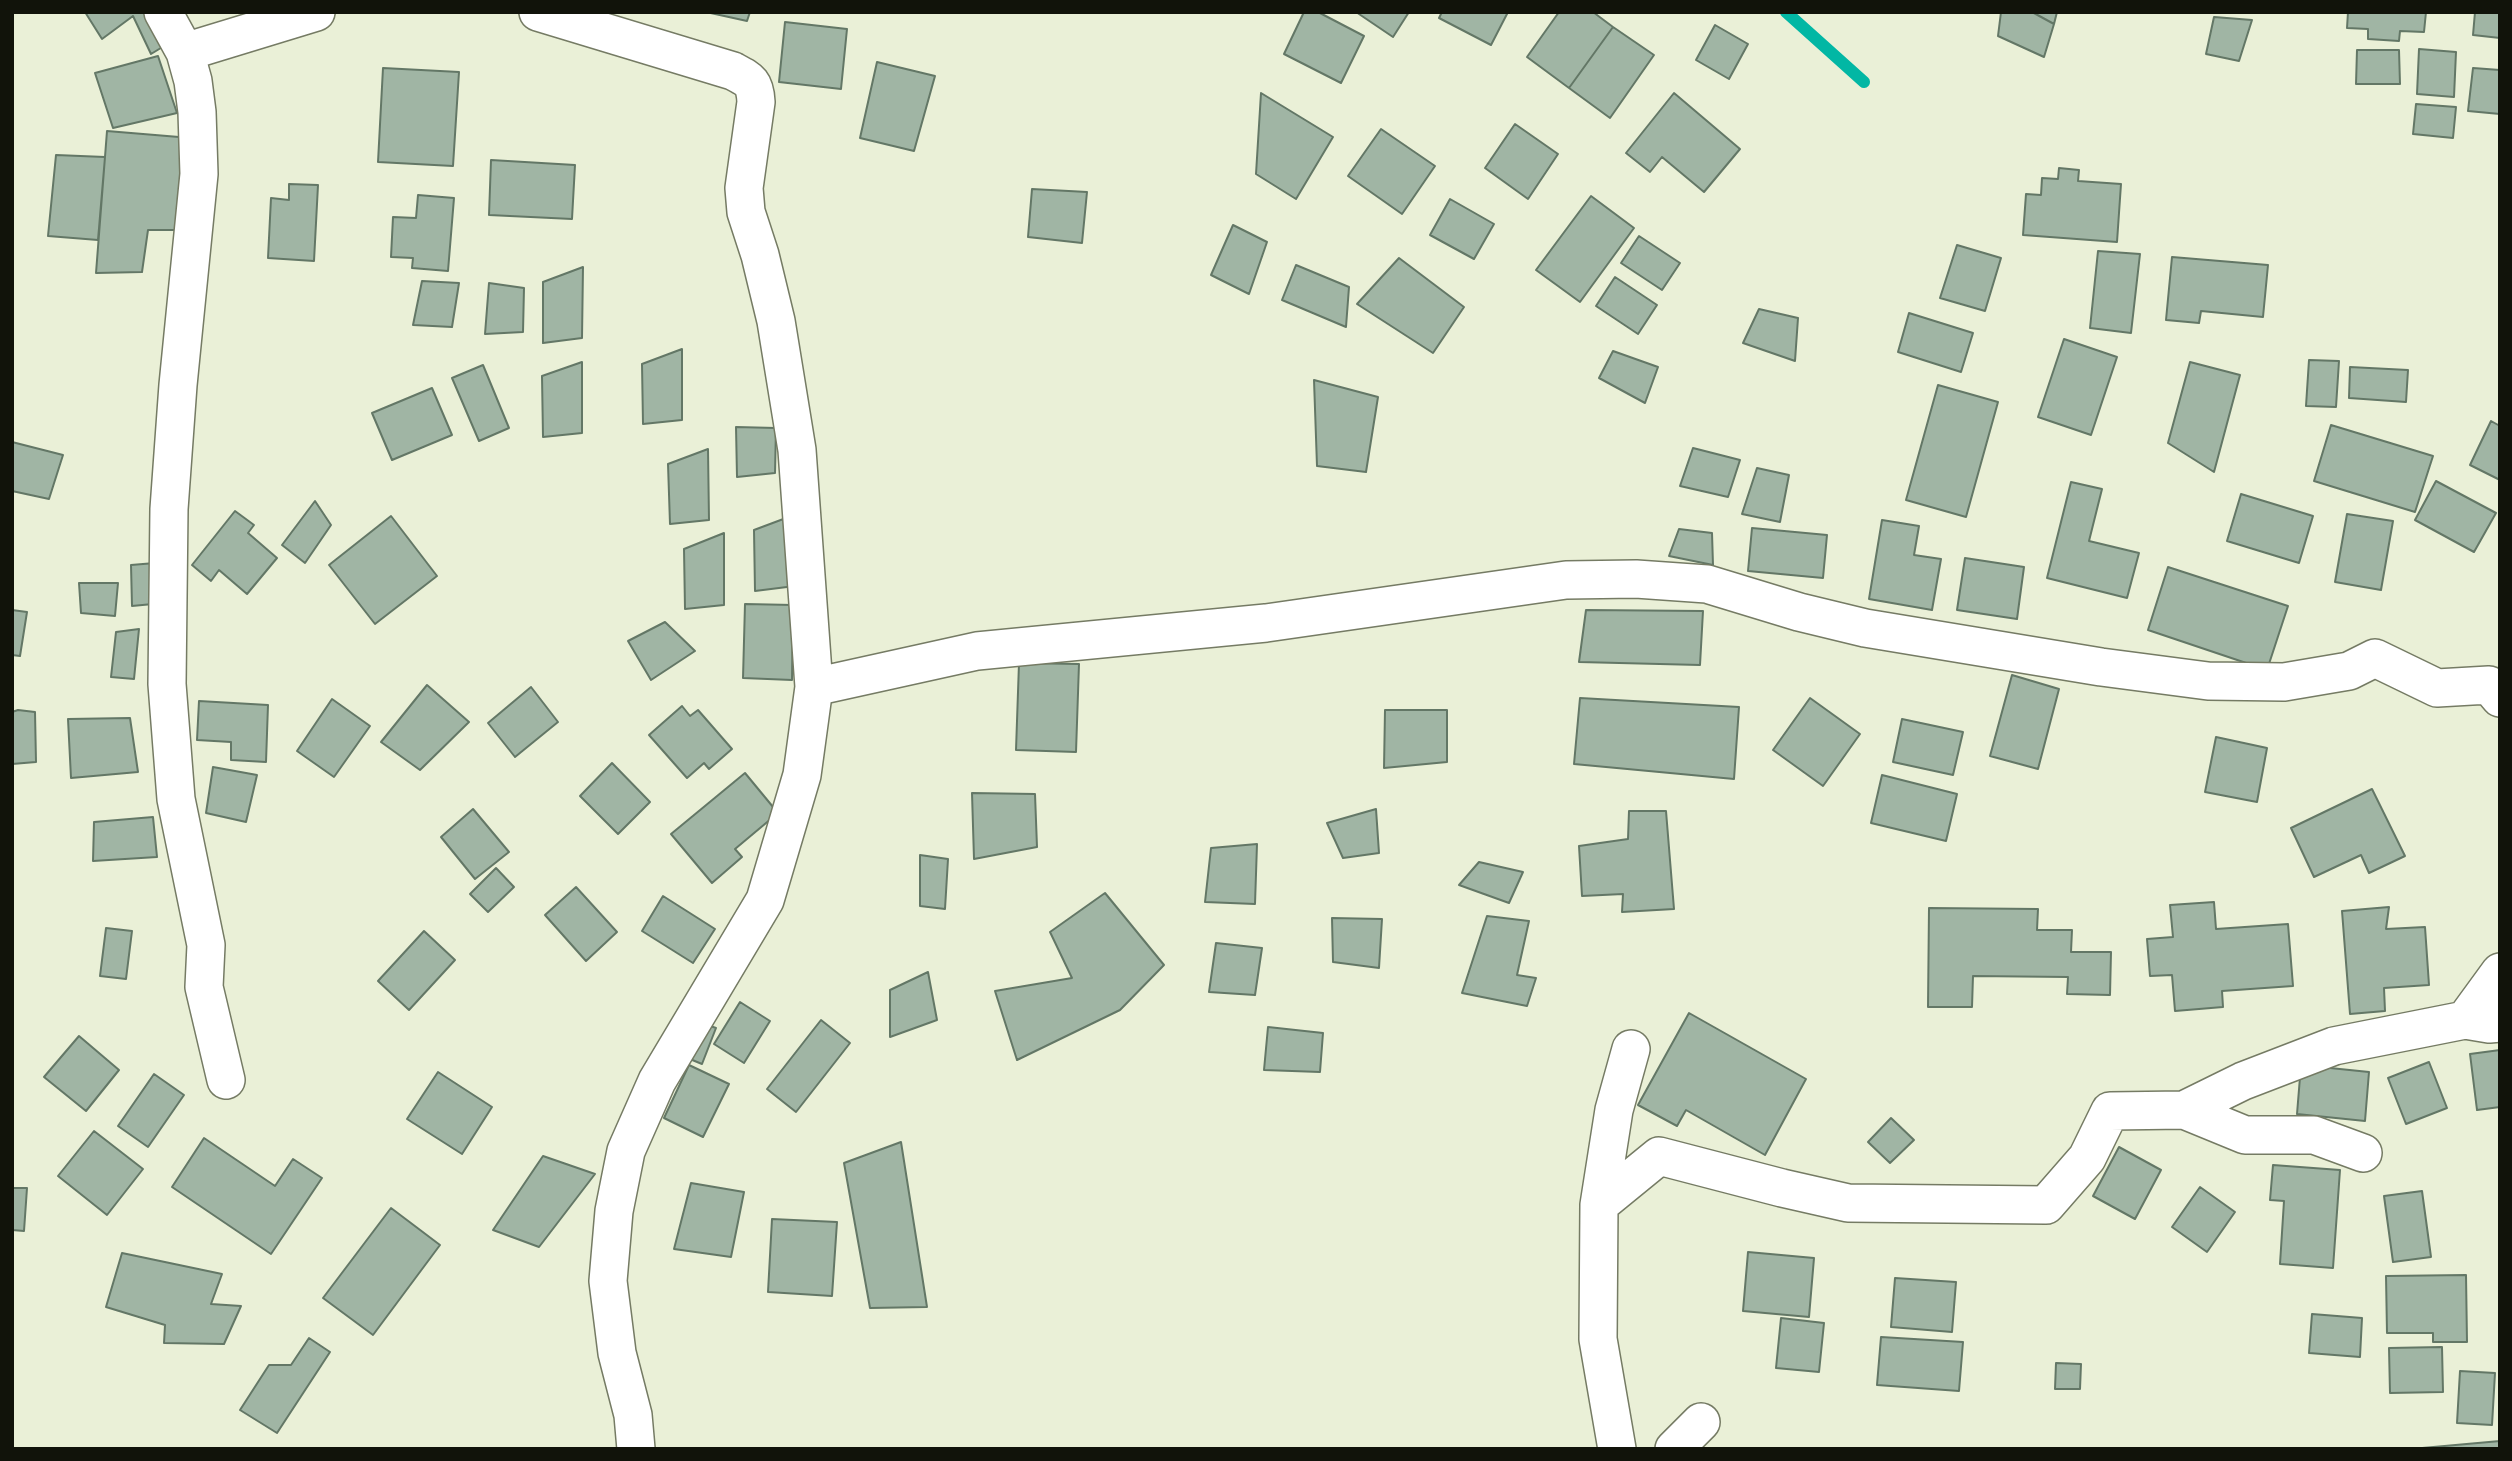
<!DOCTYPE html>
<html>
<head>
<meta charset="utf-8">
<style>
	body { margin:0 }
	#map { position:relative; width:2512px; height:1461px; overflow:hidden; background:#eaf0d7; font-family:Poppins,sans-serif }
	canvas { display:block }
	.frame { position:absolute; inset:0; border:14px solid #11130a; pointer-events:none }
</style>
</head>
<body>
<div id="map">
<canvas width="2512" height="1461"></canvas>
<div class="frame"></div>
</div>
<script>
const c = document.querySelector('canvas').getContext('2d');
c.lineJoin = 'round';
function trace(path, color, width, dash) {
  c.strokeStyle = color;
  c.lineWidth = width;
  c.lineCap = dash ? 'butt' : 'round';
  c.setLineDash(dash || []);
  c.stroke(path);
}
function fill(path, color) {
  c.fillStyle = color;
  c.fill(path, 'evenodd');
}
trace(new Path2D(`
	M1786,12L1864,82`), '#02b7a4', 12);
const building = new Path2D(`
	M85,12H152L169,43L151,54L133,16L102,39Z
	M706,12H750L747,21Z
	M1304,12H1318L1364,36L1341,83L1284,54Z
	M1356,12H1409L1393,37Z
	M1442,12H1508L1491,45L1439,18Z
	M1559,12H1593L1613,27L1569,88L1527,57Z
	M2001,12H2032L2054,24L2044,57L1998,36Z
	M2032,12H2057L2054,24Z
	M2348,12H2426L2424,32L2400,31L2399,41L2368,39V29L2347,28Z
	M2475,12H2500V38L2473,35Z
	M2214,17L2252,20L2239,61L2206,54Z
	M785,22L847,29L841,89L779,82Z
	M1715,25L1748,44L1729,79L1696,60Z
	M1613,27L1654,55L1610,118L1569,88Z
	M2419,49L2456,52L2454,97L2417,94Z
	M2357,50H2399L2400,84H2356Z
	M158,56L177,113L113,128L95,73Z
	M877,62L935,76L914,151L860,138Z
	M383,68L459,72L453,166L378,162Z
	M2473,68L2500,70V114L2468,111Z
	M1261,93L1333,137L1296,199L1256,174Z
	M1674,93L1740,149L1704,192L1662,157L1650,172L1626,153Z
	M2416,104L2456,107L2453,138L2413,134Z
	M1515,124L1558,154L1528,199L1485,168Z
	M1381,129L1435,166L1402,214L1348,176Z
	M107,131L191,138L184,230H148L142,272L96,273Z
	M56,155L105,157L98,240L48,236Z
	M491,160L575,165L572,219L489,215Z
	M2059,168L2079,170L2078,181L2121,184L2117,242L2023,235L2026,194L2041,195L2042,178L2058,179Z
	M289,184L318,185L314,261L268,258L271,198L289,200Z
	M1032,189L1087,192L1082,243L1028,237Z
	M418,195L454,198L448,271L412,268L413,258L391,257L393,217L416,218Z
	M1591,196L1634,228L1580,302L1536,270Z
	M1450,199L1494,224L1474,259L1430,235Z
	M1233,225L1267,242L1249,294L1211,275Z
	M1639,236L1680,263L1662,290L1621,263Z
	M1957,245L2001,258L1985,311L1940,298Z
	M2098,251L2140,254L2131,333L2090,328Z
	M2172,257L2268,265L2263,317L2201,311L2199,323L2166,320Z
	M1399,258L1464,307L1433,353L1357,304Z
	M1296,265L1349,287L1346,327L1282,300Z
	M583,267L582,338L543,343V282Z
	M1615,277L1657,305L1638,334L1596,306Z
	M422,281L459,283L452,327L413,325Z
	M489,283L524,288L523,332L485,334Z
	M1759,309L1798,318L1795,361L1743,343Z
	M1909,313L1973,333L1961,372L1898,352Z
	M2064,339L2117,357L2091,435L2038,417Z
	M682,349V420L643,424L642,364Z
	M1613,351L1658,367L1645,403L1599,378Z
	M2309,360L2339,361L2336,407L2306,406Z
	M582,362V433L543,437L542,376Z
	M2190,362L2240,375L2214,472L2168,443Z
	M483,365L509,428L479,441L452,378Z
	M2350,367L2408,370L2406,402L2349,398Z
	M1314,380L1378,397L1366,472L1317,466Z
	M1938,385L1998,402L1966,517L1906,500Z
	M432,388L452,435L392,460L372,413Z
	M2491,421L2500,426V480L2470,465Z
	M2331,425L2433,456L2415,512L2314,481Z
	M736,427L776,428L775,473L737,477Z
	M12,442L63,455L49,499L12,491Z
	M1693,448L1740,460L1728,497L1680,486Z
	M708,449L709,520L670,524L668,464Z
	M1757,468L1789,475L1780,522L1742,514Z
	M2436,481L2496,513L2474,552L2415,520Z
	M2071,482L2102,489L2089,541L2139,553L2127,598L2047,578Z
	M2241,494L2313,516L2299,563L2227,541Z
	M315,501L331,525L305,563L282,545Z
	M235,511L254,525L248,533L277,558L247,594L219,570L211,581L192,565Z
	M2347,514L2393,521L2381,590L2335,582Z
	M794,515L795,586L755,591L754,530Z
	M391,516L437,576L375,624L329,565Z
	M1882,520L1919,526L1914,555L1941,559L1932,610L1869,599Z
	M1752,528L1827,535L1823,578L1748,571Z
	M1679,529L1712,533L1713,565L1669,556Z
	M724,533V605L685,609L684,549Z
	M1965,558L2024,567L2017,619L1957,610Z
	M155,563L153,604L132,606L131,565Z
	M2168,567L2288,606L2267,670L2148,630Z
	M79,583H118L115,616L81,613Z
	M745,604L793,605L792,680L743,678Z
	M12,610L27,612L20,656L12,655Z
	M1586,610L1703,611L1700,665L1579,662Z
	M665,622L695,651L651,680L628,641Z
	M139,629L134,679L111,677L116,632Z
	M1019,663L1079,664L1076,752L1016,750Z
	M2012,675L2059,689L2038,769L1990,756Z
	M427,685L469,722L420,770L381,742Z
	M531,687L558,722L515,757L488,723Z
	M1580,698L1739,707L1734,779L1574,764Z
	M1810,698L1860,734L1823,786L1773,750Z
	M332,699L370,726L334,777L297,751Z
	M199,701L268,705L266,762L231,760V742L197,740Z
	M682,706L690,716L698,710L732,749L709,769L704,763L687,778L649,735Z
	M18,710L35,712L36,762L12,764V712Z
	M1385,710H1447V762L1384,768Z
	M130,718L138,772L71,778L68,719Z
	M1902,719L1963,732L1953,775L1893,762Z
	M2216,737L2267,748L2257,802L2205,792Z
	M612,763L650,802L618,834L580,796Z
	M213,767L257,775L246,822L206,813Z
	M745,773L778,813L735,849L742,857L712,883L671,834Z
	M1882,775L1957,794L1946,841L1871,823Z
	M2372,789L2405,856L2369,873L2361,855L2314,877L2291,828Z
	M972,793L1035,794L1037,847L974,859Z
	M473,809L509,852L475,879L441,837Z
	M1376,809L1379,853L1343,858L1327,823Z
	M1629,811H1666L1674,909L1622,912L1623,894L1582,896L1579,846L1628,839Z
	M153,817L157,857L93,861L94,822Z
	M1257,844L1255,904L1205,902L1211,848Z
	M920,855L948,859L945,909L920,906Z
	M1479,862L1523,872L1509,903L1459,885Z
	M496,868L514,887L488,912L470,894Z
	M576,887L617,932L586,961L545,915Z
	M1105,893L1164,965L1120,1010L1017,1060L995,991L1072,978L1050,932Z
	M663,896L715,929L693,963L642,931Z
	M2214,902L2216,929L2288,924L2293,986L2222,991L2223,1007L2175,1011L2172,975L2150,976L2147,939L2173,937L2170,905Z
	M2389,907L2386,929L2425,927L2429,985L2384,988L2385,1011L2350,1014L2342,911Z
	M1929,908L2038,909L2037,930H2072L2071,952H2111L2110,995L2067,994L2068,977L1973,976L1972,1007H1928Z
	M1487,916L1529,921L1517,975L1536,978L1527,1006L1462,993Z
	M1332,918L1382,919L1379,968L1333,962Z
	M106,928L132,931L126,979L100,976Z
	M424,931L455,960L409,1010L378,981Z
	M1216,943L1262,948L1255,995L1209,992Z
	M928,972L937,1020L890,1037V990Z
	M740,1002L770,1021L744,1063L714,1044Z
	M1689,1013L1806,1079L1765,1155L1686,1110L1677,1126L1638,1105Z
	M821,1020L850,1043L796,1112L767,1089Z
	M699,1022L716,1028L702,1064L685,1057Z
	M1268,1027L1323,1033L1320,1072L1264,1070Z
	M79,1036L119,1070L86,1111L44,1077Z
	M2500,1050V1107L2477,1110L2470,1054Z
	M2429,1062L2447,1108L2406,1124L2388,1078Z
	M689,1065L729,1084L703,1137L664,1118Z
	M2301,1065L2369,1072L2365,1121L2297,1114Z
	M438,1072L492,1107L462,1154L407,1119Z
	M154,1074L184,1095L148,1147L118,1126Z
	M1891,1118L1914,1140L1890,1163L1868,1142Z
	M94,1131L143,1169L107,1215L58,1176Z
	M204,1138L275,1186L293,1159L322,1178L271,1254L172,1187Z
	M901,1142L927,1307L870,1308L844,1163Z
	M2119,1147L2161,1170L2135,1219L2093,1196Z
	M543,1156L595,1174L539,1247L493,1230Z
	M2273,1165L2340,1170L2333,1268L2280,1264L2284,1201L2270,1200Z
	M691,1183L744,1192L731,1257L674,1249Z
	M2200,1187L2235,1212L2207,1252L2172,1227Z
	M12,1188H27L24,1231L12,1230Z
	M2422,1191L2431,1257L2393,1262L2384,1196Z
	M391,1208L440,1245L373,1335L323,1298Z
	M772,1219L837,1222L832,1296L768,1292Z
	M1748,1252L1814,1258L1809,1317L1743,1311Z
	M122,1253L222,1274L211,1304L241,1306L224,1344L164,1343L165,1325L106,1307Z
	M2466,1275L2467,1342H2433V1333H2387L2386,1276Z
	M1895,1278L1956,1282L1952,1332L1891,1327Z
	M2312,1314L2362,1318L2360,1357L2309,1353Z
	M1781,1318L1824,1323L1819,1372L1776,1368Z
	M1881,1337L1963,1342L1959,1391L1877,1385Z
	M309,1338L330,1352L277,1433L240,1410L269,1365H291Z
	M2442,1347L2443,1392L2390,1393L2389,1348Z
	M2056,1363L2081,1364L2080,1389H2055Z
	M2460,1371L2495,1373L2492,1425L2457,1423Z
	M2500,1441V1449H2411Z`);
fill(building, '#a0b5a4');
trace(building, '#637766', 2);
const street = new Path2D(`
	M163,12L185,52L193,81L197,112L199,174L178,385L169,509L167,684L176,799L206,945L204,987L226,1080
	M538,12L733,71C750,80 755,82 756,102L744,188L746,212L760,255L776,321L797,450L814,687L802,775L765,900L657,1081L626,1151L614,1211L608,1281L617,1353L633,1415L636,1449
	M185,52L316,12
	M814,687L977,651L1266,623L1566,580L1636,579L1707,584L1799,612L1865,628L2101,667L2208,681L2284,682L2349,671L2375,658L2437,688L2489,685L2500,698
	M2465,1020L2500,972
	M2184,1110L2243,1081L2334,1046L2465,1020L2489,1024L2500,1023
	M1599,1205L1659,1156L1782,1188L1848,1203L2046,1205L2087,1158L2110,1111L2184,1110L2245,1135H2314L2363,1153
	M1617,1449L1598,1339L1599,1205L1614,1110L1631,1049
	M1674,1449L1701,1422`);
trace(street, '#757b64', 40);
trace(street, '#fff', 37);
</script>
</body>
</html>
